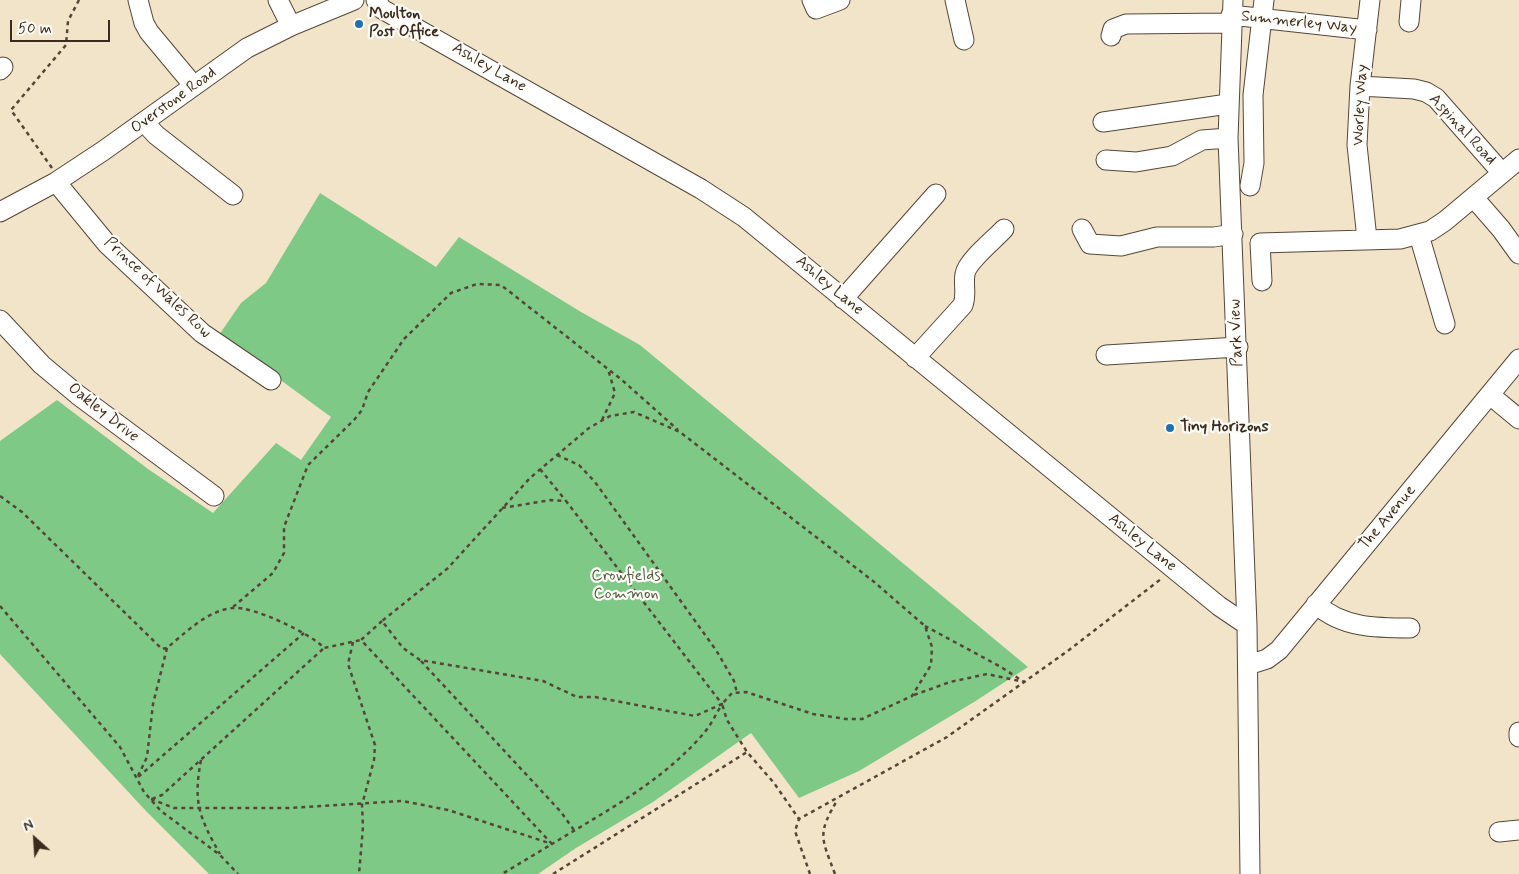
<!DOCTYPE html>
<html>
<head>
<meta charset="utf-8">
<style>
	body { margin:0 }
	#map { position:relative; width:1519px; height:874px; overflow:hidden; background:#f2e4c9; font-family:Mynerve,sans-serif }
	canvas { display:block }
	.north { position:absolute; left:10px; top:814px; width:50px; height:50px; -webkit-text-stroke:4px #fdfcf7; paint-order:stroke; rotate:334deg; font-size:14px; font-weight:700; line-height:20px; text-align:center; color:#3b2a1e }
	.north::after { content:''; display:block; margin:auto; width:18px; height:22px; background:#3b2a1e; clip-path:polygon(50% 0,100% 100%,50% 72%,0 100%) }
	.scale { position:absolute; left:10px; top:20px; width:100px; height:22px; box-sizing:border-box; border:2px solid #3b2a1e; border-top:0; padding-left:6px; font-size:15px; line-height:18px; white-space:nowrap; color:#3b2a1e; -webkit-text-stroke:4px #fdfcf7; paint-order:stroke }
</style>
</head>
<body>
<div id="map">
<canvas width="1519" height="874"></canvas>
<div class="north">N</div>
<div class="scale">50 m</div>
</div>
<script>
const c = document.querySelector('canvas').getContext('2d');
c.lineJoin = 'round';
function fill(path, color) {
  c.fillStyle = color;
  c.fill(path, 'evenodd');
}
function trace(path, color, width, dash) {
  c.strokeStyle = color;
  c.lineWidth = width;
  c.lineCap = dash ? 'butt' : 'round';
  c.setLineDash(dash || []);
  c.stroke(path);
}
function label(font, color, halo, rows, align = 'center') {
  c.font = font + ' Mynerve,sans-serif';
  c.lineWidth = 4.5;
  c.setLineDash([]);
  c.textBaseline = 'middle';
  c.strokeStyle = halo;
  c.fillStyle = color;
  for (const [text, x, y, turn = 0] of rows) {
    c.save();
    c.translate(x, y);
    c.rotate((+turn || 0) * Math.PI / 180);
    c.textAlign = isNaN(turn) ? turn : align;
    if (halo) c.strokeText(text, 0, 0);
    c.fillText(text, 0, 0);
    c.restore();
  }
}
fill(new Path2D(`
	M320,193L436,267L459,237L581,312L640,345L1028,667L974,702L859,771L799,798L751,733L653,802L576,848L538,874H209L146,811L0,654V441L57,400L148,469L213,513L276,443L301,460L331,417L219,335L241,303L266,283Z`), '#7fc986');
const minor = new Path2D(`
	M138,0L144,23L149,32L194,86
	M278,0L291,26
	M376,0L382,9L701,189L744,217L1219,606L1247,625
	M812,0L816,9L840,0
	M955,0L964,40
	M1233,0L1228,138L1247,625L1250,874
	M1231,15L1367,30
	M1409,22L1411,0
	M1111,36L1113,29L1126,24L1230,23
	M0,70L3,67
	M1360,86L1414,89L1426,92L1436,98L1502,173
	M1103,122L1228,104
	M145,123L156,135L233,195
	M1106,160L1136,162L1172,156L1202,140L1228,138
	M56,182L107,244L202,333L271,380
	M1250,186L1254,163L1253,95L1264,0
	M1474,198L1501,229L1519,254
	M0,212L56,182L103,151L247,48L291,26L354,0
	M1082,229L1090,244L1121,246L1157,237H1214L1233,234
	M1419,235L1445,324
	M1367,239L1357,145L1360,86L1370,0
	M1262,281L1260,243L1400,239L1430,231L1445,221L1519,159
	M843,299L936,194
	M0,320L42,365L78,395L214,496
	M1106,355L1238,347
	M915,358L963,305C967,294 963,285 965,274C967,261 995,239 1004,229
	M1490,395L1519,419
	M1316,604C1342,628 1377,628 1410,628
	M1248,665L1267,659L1279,650L1519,359
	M1519,732V737
	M1499,832L1519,830`);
trace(minor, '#564638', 21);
trace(new Path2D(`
	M52,168L11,110L66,45L68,21L79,0
	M602,420L615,393L608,369
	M557,455L579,465L595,482L716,650L734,681L737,693
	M540,469L566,501
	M0,496L22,512L162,649L167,648C185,633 208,610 233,608C253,606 310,633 324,648L361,640
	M502,508L551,500L566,501L722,704
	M0,606L120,747L144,792L161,811L220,855L238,874
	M233,607L273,573L284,553V527L308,465L354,420L362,410L368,392L404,339L451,293L477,284L501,285L622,380L678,430
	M382,621L361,640L552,844L502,874
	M353,642L348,664L375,745L374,760L362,805L363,827L359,874
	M167,648L153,704L147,757L137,778L304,633
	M421,661L561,812L574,830
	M914,695L950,682L987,674L1024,682L1001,667L925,626
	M201,760C193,802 199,817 220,854
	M151,799L174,808H291L403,801L448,810L552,844C606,811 662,782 704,733C711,725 716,714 722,704L695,716L595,697H577L543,681L420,660L403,648L382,621L448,568L530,478L589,428L610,416L634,412L680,432L873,581L925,626L932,647L931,665L912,696L862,719H846L813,714L746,692L732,693L722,704L727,720L747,752
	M152,799L162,795L324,648
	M553,874L747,752L774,783L799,819
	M810,874L795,831L799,819L947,737L1069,650L1161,579
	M835,874C821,837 817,834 838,799`), '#564638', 2.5, [4, 4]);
trace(minor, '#fff', 19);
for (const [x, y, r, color] of [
	[359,24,5,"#1f6fb2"],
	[1170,428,5,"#1f6fb2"]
]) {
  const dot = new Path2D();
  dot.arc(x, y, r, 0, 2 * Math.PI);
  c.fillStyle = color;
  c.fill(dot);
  trace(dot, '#fdfcf7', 2);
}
label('bold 16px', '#3b2a1e', '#fdfcf7', [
	["Moulton",369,15],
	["Post Office",369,33],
	["Tiny Horizons",1180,428]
], 'left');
label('16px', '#3b2a1e', '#fdfcf7', [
	["Summerley Way",1299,23,6],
	["Ashley Lane",489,68,30],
	["Overstone Road",174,101,-36],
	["Worley Way",1361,105,-87],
	["Aspinal Road",1462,130,47],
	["Ashley Lane",829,286,40],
	["Prince of Wales Row",157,288,43],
	["Park View",1237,333,-92],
	["Oakley Drive",103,413,38],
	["The Avenue",1388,518,-50],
	["Ashley Lane",1142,543,39]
]);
label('16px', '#4f5a3d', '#fdfcf7', [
	["Crowfields",626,577],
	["Common",626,595]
]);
</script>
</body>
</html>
